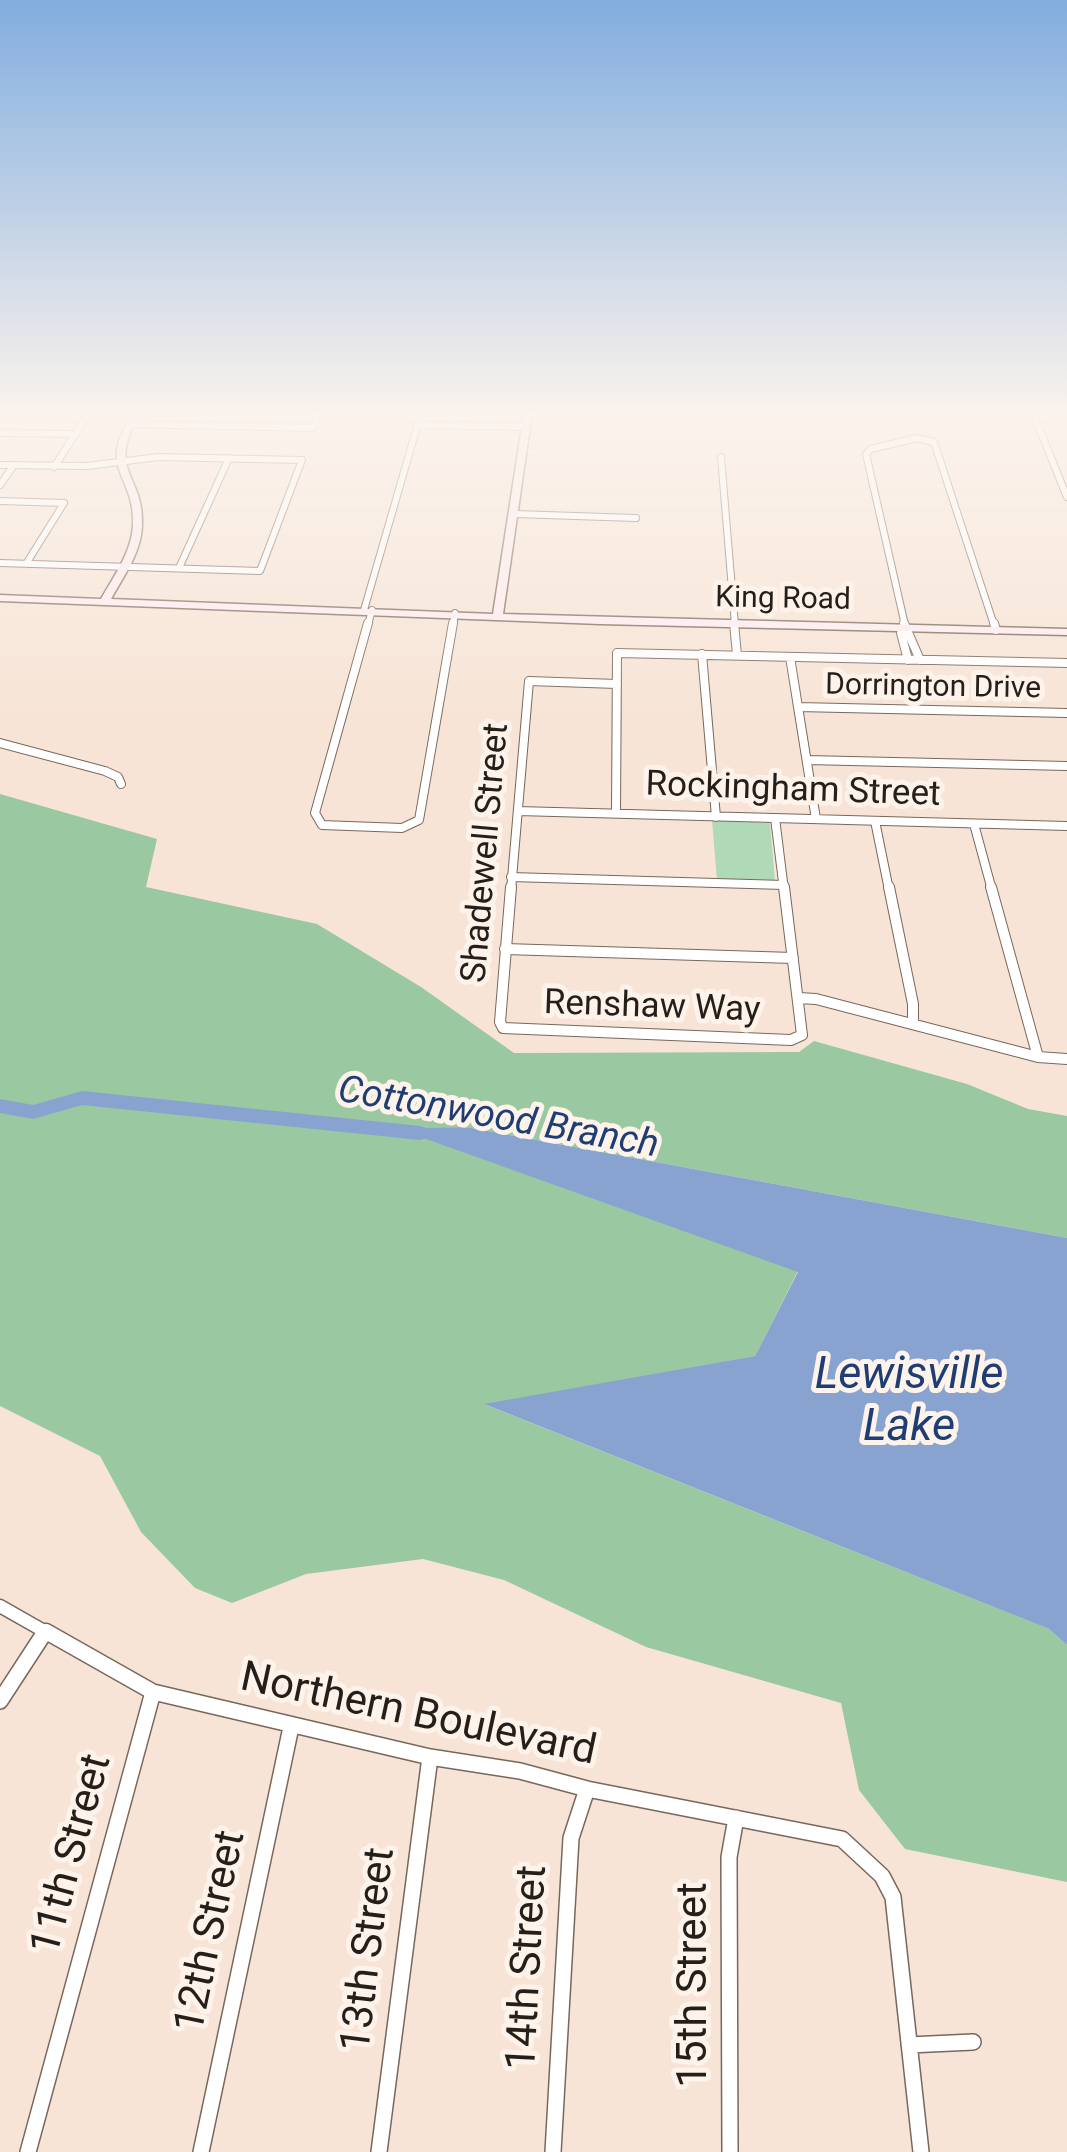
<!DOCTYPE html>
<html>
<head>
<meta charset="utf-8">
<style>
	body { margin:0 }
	canvas { display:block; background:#f7e4d6 }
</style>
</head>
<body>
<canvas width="1067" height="2152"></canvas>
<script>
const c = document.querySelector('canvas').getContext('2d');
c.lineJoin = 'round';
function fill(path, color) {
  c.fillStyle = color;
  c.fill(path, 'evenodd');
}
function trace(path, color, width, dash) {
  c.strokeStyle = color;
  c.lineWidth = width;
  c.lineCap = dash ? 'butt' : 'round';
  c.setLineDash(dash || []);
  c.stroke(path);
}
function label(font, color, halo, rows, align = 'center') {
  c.font = font + ' Roboto,sans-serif';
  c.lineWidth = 10;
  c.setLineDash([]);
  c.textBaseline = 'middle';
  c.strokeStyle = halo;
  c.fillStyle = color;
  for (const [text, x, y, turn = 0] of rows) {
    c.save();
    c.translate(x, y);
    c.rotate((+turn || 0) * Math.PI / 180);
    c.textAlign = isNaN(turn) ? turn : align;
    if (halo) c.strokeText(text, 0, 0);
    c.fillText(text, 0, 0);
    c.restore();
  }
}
fill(new Path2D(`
	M712,820L770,823L775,881L717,880Z`), '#b0d9b7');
fill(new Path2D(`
	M0,794L157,839L146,887L317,924L421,987L514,1053L799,1052L814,1041L967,1084L1028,1109L1067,1116V1238L466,1127L402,1130L798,1271L755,1356L486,1405L1049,1629L1067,1645V1882L905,1849L859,1790L841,1703L646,1647L504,1580L423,1559L306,1574L232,1603L195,1588L141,1532L100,1456L0,1406Z`), '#99c8a1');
fill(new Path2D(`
	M466,1127L1067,1238V1645L1049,1629L484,1404L755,1356L798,1272L398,1129Z`), '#89a3d1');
fill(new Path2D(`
	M82,1091L420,1126L426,1128L429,1133L426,1138L420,1140L82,1105L33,1119L0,1113V1099L33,1105Z`), '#89a3d1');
const streetFar4 = new Path2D(`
	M1035,418L1067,497
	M128,424L313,428L319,413
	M417,425L526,427
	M0,433L75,434
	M721,457L735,625
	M0,465L87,466L158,457L302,460L260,571L0,563
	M54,467L89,413
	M0,485L14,465
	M0,501L64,503
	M515,514L636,518
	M26,564L64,503
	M179,568L229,458
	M364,610L421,413
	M368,625L372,610
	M453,625L455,613
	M905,625L866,454L871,449L917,438L934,442L994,625`);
const streetFar3 = new Path2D(`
	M368,623L315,813L322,825L402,828L419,820L453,623
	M734,623L737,655
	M904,623L920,660
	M994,623L996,630
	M905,628L901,633L908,660
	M702,654L716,817
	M790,657L816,819
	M798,707L1067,713
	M0,743L105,771L118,777L121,784
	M807,760L1067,766
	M518,811L1067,826
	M616,813L617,653L1067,663
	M775,818L784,890
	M875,821L889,890
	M974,824L992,890
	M511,877L784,885
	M511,890L529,681L617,684`);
const streetFar2 = new Path2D(`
	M511,887L500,1022L503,1028L791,1040L802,1035L784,887
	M889,887L913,1004V1024
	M991,887L1038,1057
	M505,949L793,958
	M799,998L816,999L1038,1057L1067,1059`);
const streetFar1 = new Path2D(`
	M0,1606L51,1635
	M43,1635L46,1630`);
const street = new Path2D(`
	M47,1632L153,1692L430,1757L520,1771L587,1789L842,1839L882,1876L893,1897L921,2152
	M0,1701L45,1632
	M909,2045L973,2042
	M28,2152L153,1692
	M201,2152L291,1727
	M379,2152L430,1757
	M553,2152L571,1838L587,1789
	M730,2152L729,1857L736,1818`);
const secondary = new Path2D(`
	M133,413H141C104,471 145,474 142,526C141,553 123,577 111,599L493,614L524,413H532L503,614L1067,629V635L600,624L0,601V595L101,599C114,576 131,553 133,526C136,474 95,471 133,413Z`);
trace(streetFar4, '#78685b', 8);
trace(streetFar3, '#78685b', 10);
trace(streetFar2, '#78685b', 12);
trace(streetFar1, '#78685b', 15);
trace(street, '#78685b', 18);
trace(secondary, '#78685b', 3);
trace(streetFar4, '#fff', 6);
trace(streetFar3, '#fff', 8);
trace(streetFar2, '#fff', 10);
trace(streetFar1, '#fff', 12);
trace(street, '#fff', 15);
fill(secondary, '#feedf0');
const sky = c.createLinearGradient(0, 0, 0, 714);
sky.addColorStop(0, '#82addf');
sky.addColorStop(0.58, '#fbf3ed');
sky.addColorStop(1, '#fbf3ed00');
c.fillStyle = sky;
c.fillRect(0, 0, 1067, 714);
label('30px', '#251e19', '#fef3ea', [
	["King Road",783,600,1],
	["Dorrington Drive",933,688,1]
]);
label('35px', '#251e19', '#fef3ea', [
	["Rockingham Street",793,791,2],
	["Shadewell Street",487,853,-85],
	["Renshaw Way",652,1008,2]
]);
label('italic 38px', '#1e3d75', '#fef3ea', [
	["Cottonwood Branch",498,1119,10]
]);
label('42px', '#251e19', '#fef3ea', [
	["Northern Boulevard",418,1716,12],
	["11th Street",73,1855,-75],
	["12th Street",212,1932,-78],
	["13th Street",370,1950,-83],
	["14th Street",529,1968,-87],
	["15th Street",695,1985,-90]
]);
label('italic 45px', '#1e3d75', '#fef3ea', [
	["Lewisville",909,1377],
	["Lake",909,1429]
]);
</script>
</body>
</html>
